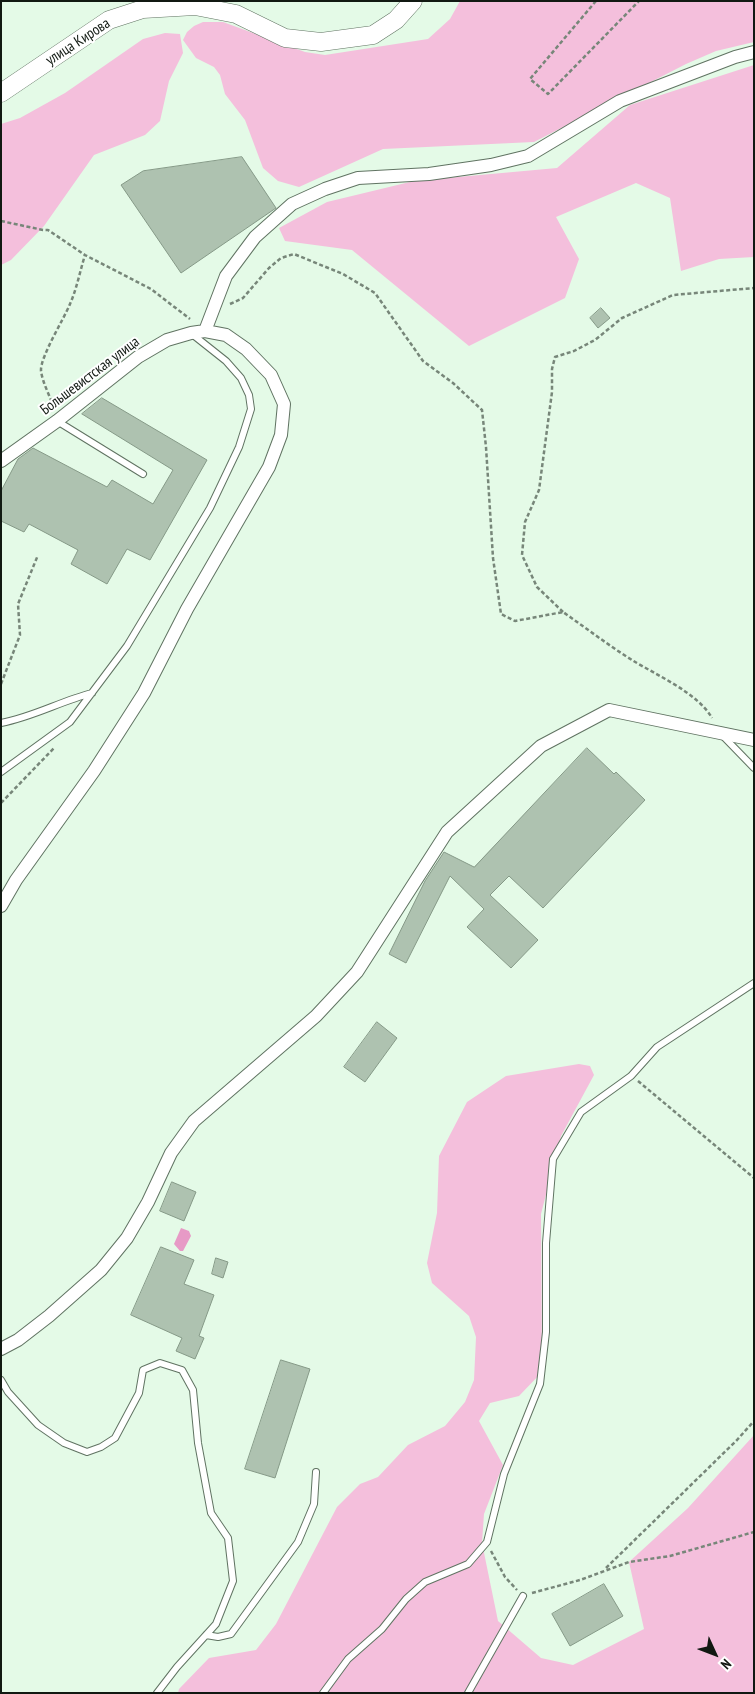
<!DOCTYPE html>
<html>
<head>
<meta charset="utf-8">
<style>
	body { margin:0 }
	#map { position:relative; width:755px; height:1694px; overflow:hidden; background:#e4fae7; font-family:"PT Sans Narrow",sans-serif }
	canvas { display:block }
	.frame { position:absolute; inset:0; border:2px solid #111912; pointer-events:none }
	.north { position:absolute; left:690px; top:1629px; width:50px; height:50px; -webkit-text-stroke:4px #fff; paint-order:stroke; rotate:133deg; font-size:14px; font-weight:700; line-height:20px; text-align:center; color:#111912 }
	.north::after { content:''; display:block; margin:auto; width:18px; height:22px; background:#111912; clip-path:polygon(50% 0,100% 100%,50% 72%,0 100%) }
</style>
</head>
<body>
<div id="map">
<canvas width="755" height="1694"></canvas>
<div class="frame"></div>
<div class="north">N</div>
</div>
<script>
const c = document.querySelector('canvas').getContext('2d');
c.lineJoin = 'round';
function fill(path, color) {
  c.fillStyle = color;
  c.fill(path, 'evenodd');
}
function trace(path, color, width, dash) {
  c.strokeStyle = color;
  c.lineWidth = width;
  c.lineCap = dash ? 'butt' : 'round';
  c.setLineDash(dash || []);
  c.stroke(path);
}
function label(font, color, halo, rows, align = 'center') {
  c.font = font + ' "PT Sans Narrow",sans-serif';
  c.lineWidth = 4;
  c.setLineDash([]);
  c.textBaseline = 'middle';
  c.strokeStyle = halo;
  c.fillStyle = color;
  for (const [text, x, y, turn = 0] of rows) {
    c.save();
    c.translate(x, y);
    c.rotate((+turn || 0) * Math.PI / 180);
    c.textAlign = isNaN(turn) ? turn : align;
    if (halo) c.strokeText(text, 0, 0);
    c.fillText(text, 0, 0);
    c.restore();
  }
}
fill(new Path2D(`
	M460,1H754V42L716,51L686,64L534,142L383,149L299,187L278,181L263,168L245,120L225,94L220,75L214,67L196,58L183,40L187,32L194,26L203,22H223L305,52L325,55L428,39L450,19Z
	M165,33L180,34L183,53L169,81L160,121L145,135L94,155L44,226L11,260L1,265V124L20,118L65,93L143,39Z
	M754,65V257L719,259L681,271L670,198L636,183L556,217L579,259L565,298L469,346L352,250L285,241L279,228L327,202L414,181L557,168L630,105Z
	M579,1064L590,1066L594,1075L561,1136L541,1214L542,1372L519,1396L490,1403L479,1421L503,1465L484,1514L482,1543L498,1621L541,1658L573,1665L644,1629L629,1562L688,1508L754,1435V1693H178L179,1689L209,1658L256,1650L276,1624L337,1507L360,1484L378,1477L408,1445L445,1426L465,1402L474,1380L476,1337L469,1316L432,1283L427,1263L437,1213L439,1156L467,1102L506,1076Z`), '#f4bfdc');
fill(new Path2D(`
	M181,1228L189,1231L191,1236L183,1251H180L174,1244Z`), '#e79ac6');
const building = new Path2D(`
	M242,157L276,208L181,273L121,185L143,171Z
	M601,308L610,318L598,328L590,318Z
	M102,398L207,460L150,560L127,549L107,584L71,564L78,550L29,524L24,532L1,521V491L18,459L33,448L107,487L112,480L153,504L173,470L82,414Z
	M587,748L614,774L616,772L645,800L543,908L509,876L490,895L538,940L511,968L467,927L484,909L450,876L406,963L389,954L425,881L444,852L474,867Z
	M377,1022L397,1038L365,1082L344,1067Z
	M172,1182L196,1192L184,1221L160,1211Z
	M161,1247L194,1260L184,1284L214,1295L199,1336L204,1338L195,1359L176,1351L182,1338L131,1315Z
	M216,1258L228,1262L223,1278L212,1274Z
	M281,1360L310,1369L275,1478L245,1469Z
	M604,1584L623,1616L570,1646L552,1614Z`);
fill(building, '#aec2b0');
trace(building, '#859987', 1);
const lane = new Path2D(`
	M57,421L143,474
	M1,723C33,717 61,701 92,693
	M722,735L754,768
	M1,772L70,722L127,646L210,508L239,447L251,409L249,395L241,378L226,361L192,334
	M1,1380L8,1392L38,1425L64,1443L87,1452L101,1447L115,1438L139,1393L143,1370L160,1363L182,1370L193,1390L198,1443L211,1513L228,1538L233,1581L216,1624L177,1667L157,1693
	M206,1635L218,1637L231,1634L298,1542L314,1504L316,1472
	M323,1693L348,1659L382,1629L406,1599L425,1582L468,1564L487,1542L504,1474L540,1384L546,1332V1243L553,1159L581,1112L631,1076L657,1047L754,983
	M468,1693L523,1596`);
const street = new Path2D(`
	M205,331L226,276L255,237L292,204L325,189L358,178L429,174L491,165L528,156L620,101L735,57L754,52
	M1,461L57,421L138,357L167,340L191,333L205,331L226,335L246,349L271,375L284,404L281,435L269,467L187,609L144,693L94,771L16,880L1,906
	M1,1349L18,1340L49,1316L101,1270L127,1238L148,1202L171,1153L194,1121L316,1016L357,972L447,832L541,746L609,710L754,740`);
const secondary = new Path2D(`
	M1,93L109,20L143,9L195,6L236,14L285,38L321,42L373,35L396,20L413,1`);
trace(lane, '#607362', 8);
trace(street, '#607362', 14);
trace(secondary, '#607362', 19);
trace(new Path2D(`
	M596,1L530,79L548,94L639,1
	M1,221L43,230H48L85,255L151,289L190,319
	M230,304L243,298L269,268L281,258L294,254L343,274L375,293L423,361L453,383L482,410L486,447L493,558L501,614L515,621L563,612C586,628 608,645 632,660C656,675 698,693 712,718
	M54,408C50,396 43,384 41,371C40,357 64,319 70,304C77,288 80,271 85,255
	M563,612L537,587L522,555L525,522L539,490L552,392V369L555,357L574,351L595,340L622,318L673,295L754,288
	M1,684L20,635L18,604L38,555
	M1,803L55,747
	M638,1081L754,1178
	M491,1551L505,1577L517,1590
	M606,1568L737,1440L754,1421
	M532,1593L580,1580L629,1562L670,1556L754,1532`), '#778679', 2.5, [4, 2.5]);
trace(lane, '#fff', 6);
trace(street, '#fff', 12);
trace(secondary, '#fff', 18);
label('15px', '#111912', '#fff', [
	["улица Кирова",78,42,-33],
	["Большевистская улица",90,376,-37]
]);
</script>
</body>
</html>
